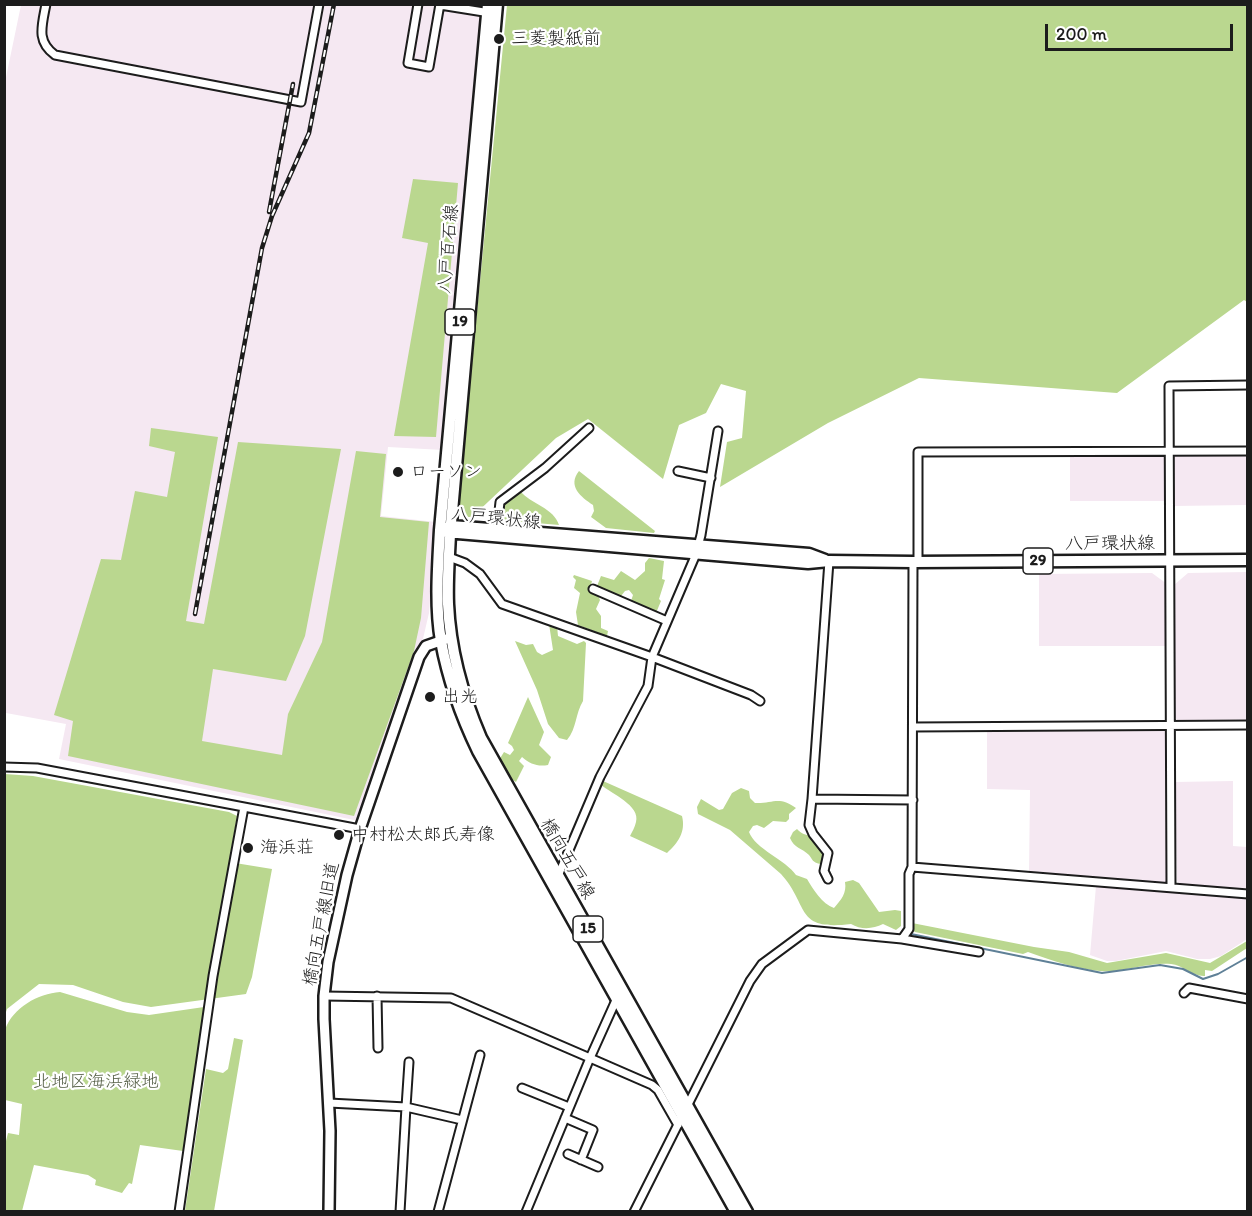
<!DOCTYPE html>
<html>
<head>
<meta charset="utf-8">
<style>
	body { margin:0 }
	#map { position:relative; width:1252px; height:1216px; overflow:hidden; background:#fff; font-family:Itim,sans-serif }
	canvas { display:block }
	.frame { position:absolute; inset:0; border:6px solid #1c1c1c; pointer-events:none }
	.scale { position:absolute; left:1045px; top:24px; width:188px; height:27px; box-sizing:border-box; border:3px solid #1c1c1c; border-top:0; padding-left:8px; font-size:18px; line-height:21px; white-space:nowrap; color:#1c1c1c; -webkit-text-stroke:4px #fff; paint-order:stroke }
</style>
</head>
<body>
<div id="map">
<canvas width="1252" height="1216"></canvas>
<div class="frame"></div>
<div class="scale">200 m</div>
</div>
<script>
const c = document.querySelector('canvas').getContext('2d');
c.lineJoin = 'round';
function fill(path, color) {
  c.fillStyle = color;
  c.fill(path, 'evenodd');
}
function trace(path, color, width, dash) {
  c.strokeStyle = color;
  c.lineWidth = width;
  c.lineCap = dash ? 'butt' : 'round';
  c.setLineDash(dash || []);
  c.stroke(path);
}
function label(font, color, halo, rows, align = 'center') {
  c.font = font + ' Itim,"Klee One",sans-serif';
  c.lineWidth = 4.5;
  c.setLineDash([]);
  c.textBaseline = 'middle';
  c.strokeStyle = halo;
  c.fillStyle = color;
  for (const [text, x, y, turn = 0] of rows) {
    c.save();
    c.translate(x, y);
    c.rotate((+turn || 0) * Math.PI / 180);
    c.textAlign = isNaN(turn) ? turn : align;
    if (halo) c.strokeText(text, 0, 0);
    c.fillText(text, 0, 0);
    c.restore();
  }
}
fill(new Path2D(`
	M21,5H482L443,450L388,447L381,516L436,522L429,613L422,643L359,821L59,759L66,724L6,713L5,716L4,87Z
	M1070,455H1247V505L1174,506L1173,501H1070Z
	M1247,572V721H1178L1175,717L1174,585L1188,573Z
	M1152,573L1167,584V646H1039V574Z
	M1164,730L1168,735V879L1166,883L1029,873L1030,790L987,789V731Z
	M1233,781V846L1247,847V889L1180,884L1177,881L1175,782Z
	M1096,886L1247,897V939L1221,956L1210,959H1197L1166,951L1116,961H1107L1090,955Z`), '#f5e8f2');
fill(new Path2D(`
	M507,5H1247V302L1244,300L1117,393L919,378L828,423L720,487L727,442L742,438L746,391L721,384L706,413L679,425L663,479L588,419L556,438L472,517H464L458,507Z
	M413,179L458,183L436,437L394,436L428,243L402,238Z
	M151,428L218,437L186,621L204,624L238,442L341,449L305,636L286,681L213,669L202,741L282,755L288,714L322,642L356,451L386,454L380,517L429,522L421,618L414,651L354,816L68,756L73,721L54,715L101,559L121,560L135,491L167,497L175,452L149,446Z
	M579,471L655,531L654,533L606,528L591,517L594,511L593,505C581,497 567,486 579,471Z
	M520,491C531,504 554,508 559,525L502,520V503Z
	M649,558L664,561L662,579L665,580L659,599L661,601L656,613L631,601L633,595L629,590L625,591L621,596L597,586L601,576L614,580L621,571L635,580L645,571V563Z
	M574,575L592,581L590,589L597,593L600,600L596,609L601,616V628L608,631L607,636L578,625L576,612L580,593L574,588L576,580L573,577Z
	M549,624L557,626L558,636L577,644L584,641L586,643L583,701C575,714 577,728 567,740L559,738L548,724L537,690L515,641L526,645L533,644L537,652L542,655L553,650Z
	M528,697L544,732L539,745L551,757L548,765C538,767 530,764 522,757L519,761L524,766L516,782L511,779L499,760L504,752L510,755L514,750L512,746L508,743Z
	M5,774L33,776L229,812L237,816L229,862L272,869L252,977L246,994L151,1007L123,1002L73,985L39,984L7,1009L5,1015Z
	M603,781L682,816C686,832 678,843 667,853L630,836C632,832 635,827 636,822C641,806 611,793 601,785Z
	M741,788L749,791L750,798L755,803C772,804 779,795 796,808L789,814V819L786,822L773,821L764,828L757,825L753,826L749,832C755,849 786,860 796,875L807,879C813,889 822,904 834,908C841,900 847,893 845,882L853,880L859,883L879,912L895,910L901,911V926L896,930L883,924C873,929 861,930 851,924C794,931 810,906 781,874L730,830L698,814L697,807L701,799L719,810L723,809L732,793Z
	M797,829C802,834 804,834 810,836C819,839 822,848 825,856L823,862L820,864C812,862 813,860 809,855C802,848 794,848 790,838L793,832Z
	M912,923L1034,947L1069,952L1107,963L1166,953L1210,963L1247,941V948L1212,971L1205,970V976C1193,977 1183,965 1171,964C1147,962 1123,973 1100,971C1076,969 1050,960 1028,952L1023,954L915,932L912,930Z
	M60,992L127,1012L149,1015L204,1007L183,1151L140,1145L132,1184L129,1183L122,1193L95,1185L96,1180L88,1175L34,1165L22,1211H5L4,1149L8,1133L19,1135L22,1104L5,1100C4,1086 1,1041 5,1030C13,1007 38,994 60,992Z
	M234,1038L243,1040L214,1211H185L206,1069L223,1073L228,1069Z`), '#bad78f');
trace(new Path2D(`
	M911,934L1102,973L1160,965L1183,969L1203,979L1218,974L1248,957`), '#5f8097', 2);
const street = new Path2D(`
	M46,4C42,26 36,41 55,55L301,102L319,4
	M418,4L408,63L429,67L440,4
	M440,5L490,13
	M678,471L711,478
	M497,529L500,502L545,468L589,428
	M449,557L465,563L480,574L502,604L652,657L751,695L760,701
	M829,561L812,799L913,800
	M913,562L912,867L1248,894
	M918,562V452L1248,451
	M593,589L667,621
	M913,727L1248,725
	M4,767L37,768L244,807L213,976L179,1212
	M812,799L809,825L813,834L828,853L824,871L828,879
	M244,807L360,829
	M558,876L600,777L648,686L652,657L696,554L701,535L718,431
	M1171,887L1169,386L1248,385
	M902,939L979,952
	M1184,993L1189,988L1248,999
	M324,996L451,998L590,1058L526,1212
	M377,996L378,1048
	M617,998L590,1058L652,1085L658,1090L678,1125
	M522,1088L569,1107
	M329,1103L406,1107L409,1062
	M565,1118L593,1130L581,1160
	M568,1154L598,1167
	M400,1212L406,1107L462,1120
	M438,1212L480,1055
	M634,1212L750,981L762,964L808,930L902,939L909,929V874L912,867`);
const secondary = new Path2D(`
	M329,1212L330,1131L324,1019V996L328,962L347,875L360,829L419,657L426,646L446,639`);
const primary = new Path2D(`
	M488,4L440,530C438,566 435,606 441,641C448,679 461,716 478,751L736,1212
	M497,4L450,534C449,557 447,580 448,604C450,650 463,696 481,738L747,1212
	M445,529L451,526L809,554L825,560
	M446,532L808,563L829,561L913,562L1248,560`);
trace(street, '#1c1c1c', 11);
trace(secondary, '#1c1c1c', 14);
trace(primary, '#1c1c1c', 15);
trace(street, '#fff', 7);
trace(secondary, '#fff', 9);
trace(primary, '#fff', 10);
const rail = new Path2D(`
	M269,212L293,84
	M195,614L262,248L272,216L309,133L334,4`);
trace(rail, '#1c1c1c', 4.5);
trace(rail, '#fff', 2, [7]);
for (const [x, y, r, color] of [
	[499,39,6,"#1c1c1c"],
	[398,472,6,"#1c1c1c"],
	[430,697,6,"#1c1c1c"],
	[339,835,6,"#1c1c1c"],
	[248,848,6,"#1c1c1c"]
]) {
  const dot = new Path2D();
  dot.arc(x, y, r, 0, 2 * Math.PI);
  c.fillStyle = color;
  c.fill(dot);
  trace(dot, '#fff', 2);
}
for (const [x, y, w] of [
	[460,322,30],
	[1038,561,30],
	[588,929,30]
]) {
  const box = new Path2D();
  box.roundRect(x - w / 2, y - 13, w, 26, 4.5);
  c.fillStyle = '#fff';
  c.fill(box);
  trace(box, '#1c1c1c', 1.5);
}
label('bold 16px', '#1c1c1c', null, [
	["19",460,322],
	["29",1038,561],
	["15",588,929]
]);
label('18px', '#1c1c1c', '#fff', [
	["三菱製紙前",511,39],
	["ローソン",410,472],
	["出光",442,697],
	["中村松太郎氏寿像",351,835],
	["海浜荘",260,848]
], 'left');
label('18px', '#1c1c1c', '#fff', [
	["八戸百石線",449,249,-85],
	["八戸環状線",496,519,6],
	["八戸環状線",1110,544],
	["橋向五戸線",567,859,60],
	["橋向五戸線旧道",322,924,-79]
]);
label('18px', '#535d44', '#fff', [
	["北地区海浜緑地",96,1082]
]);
</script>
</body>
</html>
